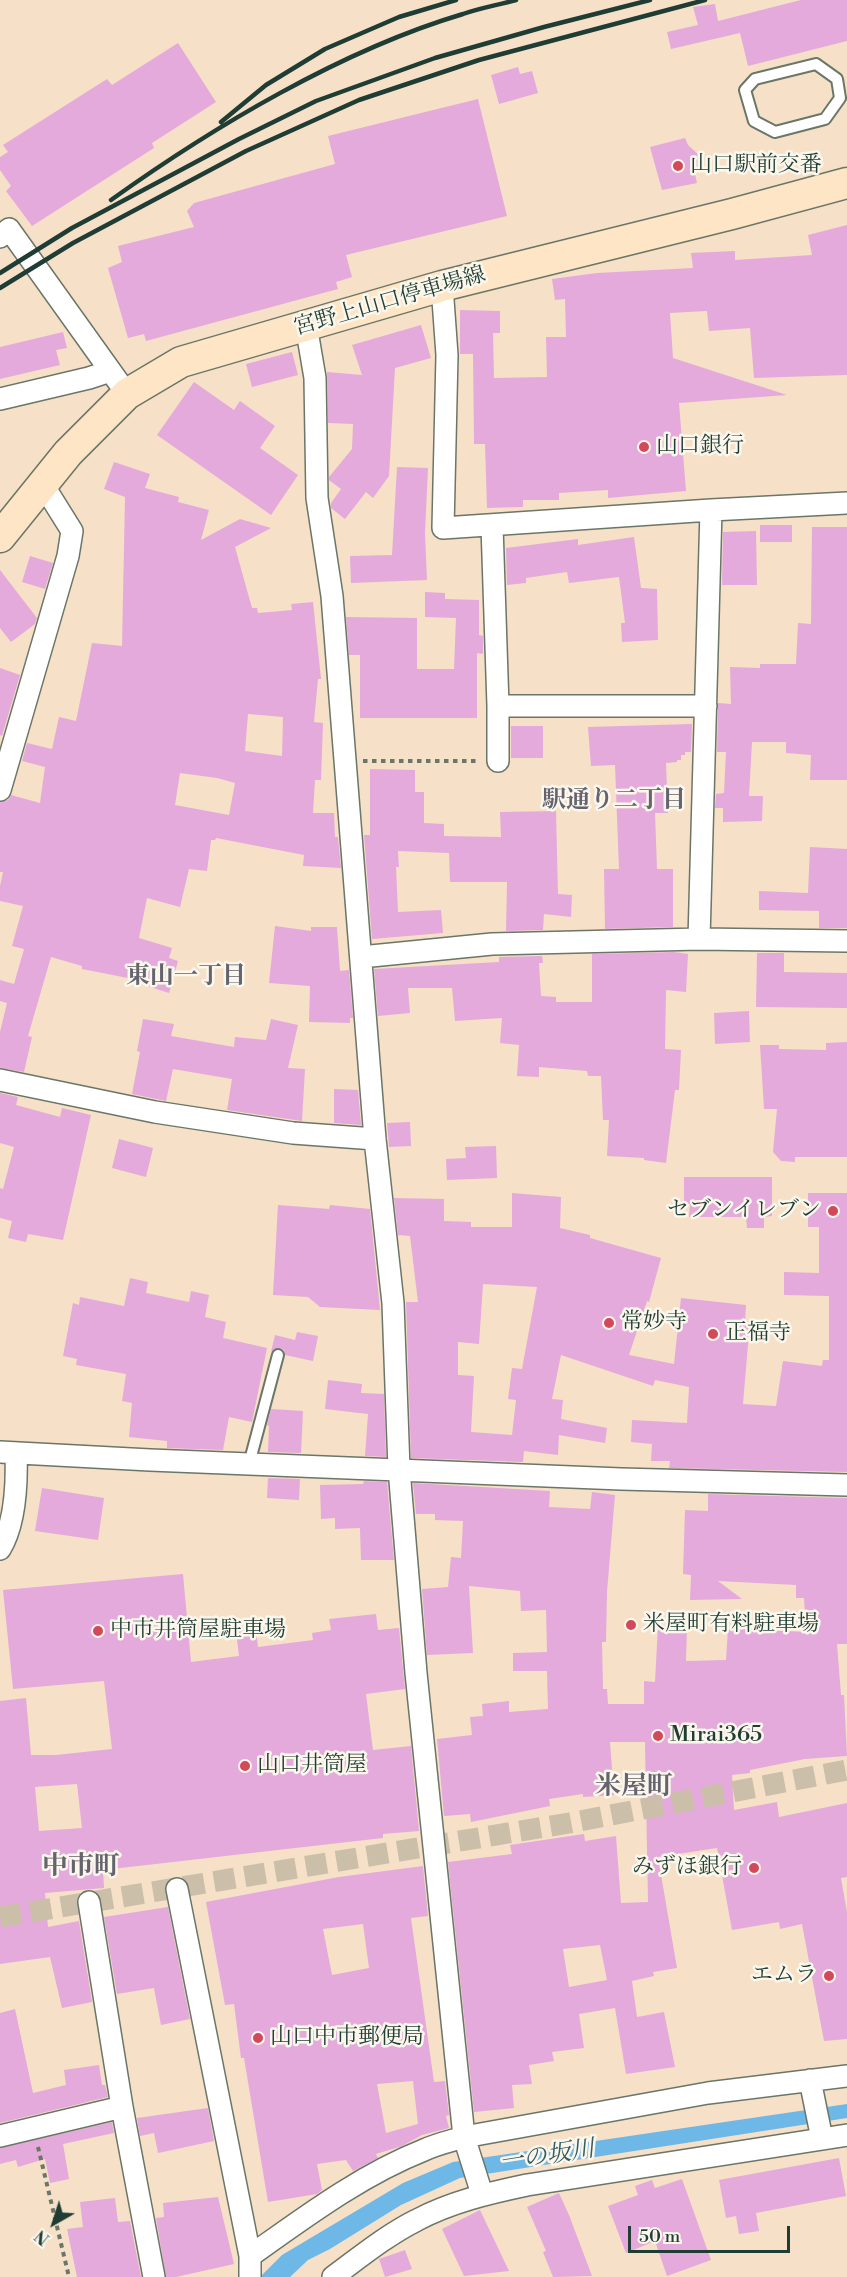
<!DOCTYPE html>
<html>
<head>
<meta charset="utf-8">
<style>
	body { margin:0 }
	#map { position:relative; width:847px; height:2277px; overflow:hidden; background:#f6e0c7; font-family:"Libre Bodoni",serif }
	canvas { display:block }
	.north { position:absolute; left:24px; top:2193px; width:60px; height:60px; -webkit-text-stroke:4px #fbf7ec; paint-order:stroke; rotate:219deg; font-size:16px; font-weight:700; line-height:24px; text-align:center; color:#1f3d34 }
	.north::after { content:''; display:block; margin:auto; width:21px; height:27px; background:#1f3d34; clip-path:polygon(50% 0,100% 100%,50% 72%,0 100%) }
	.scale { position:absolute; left:628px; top:2226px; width:162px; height:27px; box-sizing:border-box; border:3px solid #1f3d34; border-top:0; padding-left:8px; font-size:18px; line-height:21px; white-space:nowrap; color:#1f3d34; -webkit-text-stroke:4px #fbf7ec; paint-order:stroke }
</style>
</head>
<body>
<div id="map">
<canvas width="847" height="2277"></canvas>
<div class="north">N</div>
<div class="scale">50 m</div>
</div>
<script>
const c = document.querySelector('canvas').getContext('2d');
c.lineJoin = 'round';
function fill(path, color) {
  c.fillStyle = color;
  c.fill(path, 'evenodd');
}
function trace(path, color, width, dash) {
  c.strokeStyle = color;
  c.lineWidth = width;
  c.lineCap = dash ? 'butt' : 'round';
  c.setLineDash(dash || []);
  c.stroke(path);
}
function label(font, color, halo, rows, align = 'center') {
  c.font = font + ' "Libre Bodoni","Noto Serif JP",serif';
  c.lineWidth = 5;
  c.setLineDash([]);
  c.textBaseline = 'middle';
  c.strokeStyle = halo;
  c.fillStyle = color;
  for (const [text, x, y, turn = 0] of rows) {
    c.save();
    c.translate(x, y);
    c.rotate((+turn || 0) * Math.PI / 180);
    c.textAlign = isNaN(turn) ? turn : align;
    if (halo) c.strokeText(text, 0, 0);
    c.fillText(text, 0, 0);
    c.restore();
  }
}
fill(new Path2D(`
	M847,2104V2118L460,2178L401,2205L330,2249L308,2260L290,2277H260L282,2255L403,2183L453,2162Z`), '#6eb8e7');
fill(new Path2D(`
	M801,0H847V41L748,66L740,33L671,49L667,32L698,25L693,7L715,4L718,21Z
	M178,43L216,102L152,143L154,148L32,226L6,191L11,186L0,170V157L8,152L3,145L107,79L112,85Z
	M518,67L520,74L532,71L538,93L499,104L491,75Z
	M478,99L507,216L346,255L352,277L336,282L338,289L146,341L144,334L128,338L108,268L122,262L118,246L194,227L187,211L194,203L335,164L328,136Z
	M685,138L688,145L700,156L701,162L695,174L697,183L662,190L650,147Z
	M847,225V375L754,378L750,328L709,331L707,311L670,313L673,358L787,395L679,403L686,491L608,498V490L559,493V500H523V507L487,508L485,444H474L473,354H460V310L500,311V333H493L494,378L547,377L546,337H566L565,299L555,300L552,279L597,273L693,268L691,253L735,251V260L812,255L808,235Z
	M421,325L431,358L395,368L389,476L373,498L366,492L345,519L331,508V503L341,489L329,480V477L352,449L353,424L328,423L327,372L362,375L352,345Z
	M63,332L67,348L56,350L60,365L0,379V347Z
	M292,352L298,375L252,387L246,364Z
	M194,382L234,410L240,401L275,426L260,448L298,475L271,515L157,435Z
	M114,462L150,474L145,488L179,497L178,502L209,510L201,540L240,519L271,528L235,547L252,608H257L258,613L292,610L291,604L313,602L321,679H318L314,722L323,723L321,780H315L313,813H334L335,837H338L341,868L303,866L304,855L216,838L215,840H211L207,871L189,869L180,907L147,898L139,938L172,948L169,958L178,961L169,993L132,981L133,979L82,969V966L51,957L28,1036L32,1037L24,1072L0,1068V1032L7,1003L0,1001V980L14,984L24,949L12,946L23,906L0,901V886L3,872H0V802L8,800L11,795L40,803L45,767L22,761L27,743L52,749L59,717L76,721L92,643L122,646L125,497L104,489ZM248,714L283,717L282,756L245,751ZM180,773L217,778L235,783L229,815L175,805Z
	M397,467L428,468L425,533L427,580L351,583L350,556L392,555Z
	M760,525H792V542H760Z
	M812,527H847V780H810L811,755L786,753V742H752L749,796H763L762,821L723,822V808H715L716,794L724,793L726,752H717L718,703L731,704L730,667L760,668V664H796L798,623L811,624Z
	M756,531L757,585H722L723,532Z
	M634,537L641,588L657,589L658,640L622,642L621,623H625L619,577L569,583L567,572L526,578V583L507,585L506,548L578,539V545Z
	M30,556L53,563L45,589L22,582Z
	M0,570L37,618L35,624L11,642L0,628Z
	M425,592L445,593V599L479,600V635L483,636V654L477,653V718H360V655H349L346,617L417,618V669H454L456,618L425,617Z
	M0,668L20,675L2,736L0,735Z
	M692,724L691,752H685V755H681V760H677V762L666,763L668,813H655L657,869H673V927L605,929L604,869H619L615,765L591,766L588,727Z
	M511,726H543V758H511Z
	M370,769L415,770V792H424V823L444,824V836L501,837L500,812L556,811L558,894L572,895L571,917L544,914L543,930L506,931L507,882H450L449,853L398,851L399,867H396L398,912L441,910L443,933L372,939L364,835H370Z
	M810,847L847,849V928H819V911L759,910V891L808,893Z
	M275,926L311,931V927H337L340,971L349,970L353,1018H350V1023L309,1022L310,986L269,983Z
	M674,952L688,954L686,992L666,990L665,1049L681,1050L679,1090H675L666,1163L644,1160V1158L607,1156L609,1120H603L601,1076H588L587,1071L539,1067V1077L517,1076L519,1045L500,1043L502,1018L455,1021L452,988H408L410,1013L378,1016L374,969L499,962V957L542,956L543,963H539L541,996L556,997V1002H592V954Z
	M757,953H784V972L847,973V1008L756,1007Z
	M749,1011L750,1042L715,1044L714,1013Z
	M143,1019L174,1024L171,1036L234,1047L235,1037L266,1040L271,1019L298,1025L288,1068L305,1069L302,1121L227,1110L232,1079L173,1069L166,1101L132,1094L140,1052L137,1051Z
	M847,1042V1157H795V1162L781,1161L773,1152L777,1109H764L760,1045H779V1049L826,1050V1043Z
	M334,1089L358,1090L361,1125L334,1123Z
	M0,1093L18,1097L16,1105L60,1117L62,1108L91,1115L63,1240L28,1234L26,1242L8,1238L12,1221L0,1218V1188L3,1189L14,1147L0,1143Z
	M410,1122L411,1146L389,1147L387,1123Z
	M119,1139L153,1148L146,1177L112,1168Z
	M496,1146L497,1178L447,1180L446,1159L466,1158L465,1147Z
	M684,1177H772V1216L764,1217V1228H747L746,1217H689L690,1204L684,1203Z
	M512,1193L561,1197L560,1228L590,1235V1238L661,1258L649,1302L647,1301L629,1355L674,1364L681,1298L746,1305L745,1321H750L743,1404L776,1406L783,1361L822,1366L823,1360H829V1296L784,1295V1272L819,1273V1227H808V1193H847V1472L669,1468L670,1461H651L652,1444L631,1442L632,1420L687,1423L689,1387L655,1380L653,1386L561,1355L552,1399L563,1400L561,1419L607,1428L605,1443L559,1435L558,1455L524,1451L523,1462L411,1458L406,1302H418L410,1236L398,1235L394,1198L444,1199V1221L471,1222V1227H512ZM483,1284L537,1287L522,1369L512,1368L508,1399L516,1400L512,1435L471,1432L474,1376L458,1375V1342L479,1344Z
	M278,1205L329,1209L330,1205L370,1209L380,1310L320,1307L308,1297L273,1295Z
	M130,1278L148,1282L146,1293L189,1302L191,1291L209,1295L205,1317L226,1322L223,1338L267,1348L252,1422L229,1417L223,1450L167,1448V1441L129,1437L132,1403L122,1401L126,1374L76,1365L77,1359L63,1356L73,1303L79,1305L80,1297L124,1306Z
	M297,1332L318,1336L313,1361L285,1355L284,1350L279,1348L271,1352L275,1335L295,1340Z
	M328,1380L362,1384L361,1393L384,1394L386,1457L365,1456L368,1414L325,1409Z
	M271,1409L303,1411L301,1453L268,1452L269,1426L267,1425Z
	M268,1478L300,1479L299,1500L267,1498Z
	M364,1481L387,1482L394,1560H361L360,1528L335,1529V1518L321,1519L320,1485L363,1484Z
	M413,1483L550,1491L549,1507L590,1509L592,1492L615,1495L607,1592L606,1642H602L603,1689H607L608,1704H644V1681L655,1682L658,1626L687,1627L686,1661L726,1660L728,1628L806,1632L804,1598H796V1585L718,1581L742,1599L690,1600L691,1575L683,1574L685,1510L708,1511V1494L847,1498V1644H837L841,1695H844L847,1756L805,1759L750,1770V1773L732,1775L734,1810L777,1802L779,1817L847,1803V1877L841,1878L847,1912V2039L824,2041L802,1924L780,1929L779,1922L732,1930L717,1848L658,1857L677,1968L653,1972L654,1976L632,1981L637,2017L664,2012L675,2067L626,2074L615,2008L579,2014L584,2048L552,2052L554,2061L529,2065L532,2084L512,2085L514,2108L474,2112L448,1862L512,1854L510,1845L584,1834L585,1841L616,1836L621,1903L648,1902L645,1742H610L614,1795L583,1797V1794L549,1799L550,1806L471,1822L470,1814L444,1816L437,1739L472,1735L470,1717L483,1716L482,1704L509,1701V1712L548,1709L547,1671H513V1653L547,1652L546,1610L521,1611L520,1591L469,1586L473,1653L427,1655L422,1589L448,1587L451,1557L461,1558L463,1521L435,1520V1514H416ZM600,1945L607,1980L569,1987L563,1949Z
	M42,1488L104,1498L98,1540L35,1531Z
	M183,1574L191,1662L239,1656L236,1631L256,1629L258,1647L313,1640L312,1633L331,1630L329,1619L376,1614L378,1630L399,1628L405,1689L366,1694L373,1750L411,1746L419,1831L383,1834V1838L103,1870L104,1888L45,1893L48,1927L79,1921L92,2002L62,2008L50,1957L0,1964V1701L26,1698L31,1755H56L112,1749L104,1681L13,1689L3,1590ZM77,1784L82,1828L39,1831L35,1787Z
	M423,1866L428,1916L411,1918L434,2082L445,2081L449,2115L446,2116L449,2128L422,2135L402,2146L376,2154L378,2158L353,2171L346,2160L317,2164L322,2190L317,2194L268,2202L244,2058H241L234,2004L225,2005L206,1902L339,1877ZM363,1924L369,1968L332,1975L323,1929ZM413,2081L418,2124L386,2133L377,2084Z
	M168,1907L190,2019L161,2025L154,1988L117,1994L104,1917Z
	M15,2009L33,2093L66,2085L64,2070L99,2065L102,2085H105L108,2097L0,2123V2013Z
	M208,2108L214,2141L158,2153L154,2133L140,2136L137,2118Z
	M112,2122L114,2133L63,2144L69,2179L50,2183L45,2159L18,2167L16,2160L0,2164V2148Z
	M839,2158L846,2196L756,2213L759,2231L739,2234L736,2216L726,2218L719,2180Z
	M682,2179L711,2260L667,2276L655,2241L626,2253L608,2206L638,2195L635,2186L652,2180L655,2188Z
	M559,2193L569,2215L592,2276L553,2277L543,2252L546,2251L527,2207Z
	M218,2197L234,2264L176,2277H166L156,2218L164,2217L163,2203Z
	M115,2198L118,2222L130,2221L141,2277H77L67,2229L83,2227L80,2202Z
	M480,2210L509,2271L464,2276L442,2229Z
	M405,2250L412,2269L385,2277L379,2259Z`), '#e4aadb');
trace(new Path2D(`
	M0,1917L569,1823L847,1770`), '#cbbfaa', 21, [21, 10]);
const lane = new Path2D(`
	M816,64L837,79L840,98L825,119L775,132L754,121L745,90L755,79Z
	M249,1464L278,1355`);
const street = new Path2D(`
	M0,237L9,229L127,394
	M442,286L447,355L443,528L711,510L847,503
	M306,325L315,378L317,498L332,596L375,1139L393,1303L399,1469L416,1673L464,2137L482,2194
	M0,399L89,378L110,371
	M492,526L498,706V761
	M498,706H706
	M0,790L68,556L72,531L42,483
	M699,939L711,510
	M361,957L492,944L699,939L847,941
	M0,1080L155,1112L293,1133L375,1139
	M0,1452L150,1460L621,1479L847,1485
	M0,1549C16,1523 17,1483 16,1453
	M177,1889L250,2256V2277
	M89,1902L122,2107L154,2277
	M810,2080L822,2139
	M0,2136L122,2107
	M250,2256C305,2217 361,2175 424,2150C437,2144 451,2141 464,2137L708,2093L847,2076
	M333,2277C360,2257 387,2235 417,2220C451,2202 489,2193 527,2185L847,2135`);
const secondary = new Path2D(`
	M0,537L68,453L127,394L181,362L442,286L732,214L847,183`);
trace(lane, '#6a7667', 14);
trace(street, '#6a7667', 24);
trace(secondary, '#6a7667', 33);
trace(new Path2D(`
	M363,761H479
	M38,2147L69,2277`), '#6a7667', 4, [4.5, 4.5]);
trace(lane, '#fff', 10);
trace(street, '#fff', 21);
trace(secondary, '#fde5c5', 30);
trace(new Path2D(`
	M221,122L266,85L325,49L399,17L456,0
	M111,200C213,127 342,50 463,14C480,8 498,5 516,0
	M0,273L72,228L239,139L316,101L435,58L544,27L650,0
	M0,288L73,243L246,151L359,100L479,60L705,0`), '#1f3d34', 4.5);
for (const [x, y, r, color] of [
	[678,166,6,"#d1495b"],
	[644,447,6,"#d1495b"],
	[833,1211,6,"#d1495b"],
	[609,1323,6,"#d1495b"],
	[713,1334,6,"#d1495b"],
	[631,1625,6,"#d1495b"],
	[98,1631,6,"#d1495b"],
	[658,1736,6,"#d1495b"],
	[245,1766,6,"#d1495b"],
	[754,1868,6,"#d1495b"],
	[829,1976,6,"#d1495b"],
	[258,2038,6,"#d1495b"]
]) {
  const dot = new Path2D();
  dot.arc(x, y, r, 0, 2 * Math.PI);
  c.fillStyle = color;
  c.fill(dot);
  trace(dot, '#fbf7ec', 2);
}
label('22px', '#1f3d34', '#fbf7ec', [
	["山口駅前交番",690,166],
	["山口銀行",656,447],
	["セブンイレブン",821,1211,"right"],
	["常妙寺",621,1323],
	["正福寺",725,1334],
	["米屋町有料駐車場",643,1625],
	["中市井筒屋駐車場",110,1631],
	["Mirai365",670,1736],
	["山口井筒屋",257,1766],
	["みずほ銀行",742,1868,"right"],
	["エムラ",817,1976,"right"],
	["山口中市郵便局",270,2038]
], 'left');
label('22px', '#1f3d34', '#fbf7ec', [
	["宮野上山口停車場線",390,302,-16]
]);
label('bold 24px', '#64636e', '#fbf7ec', [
	["駅通り二丁目",614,801],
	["東山一丁目",186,977]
]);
label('italic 24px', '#335c61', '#fbf7ec', [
	["一の坂川",547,2157,-9]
]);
label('bold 26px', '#64636e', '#fbf7ec', [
	["米屋町",634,1788],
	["中市町",81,1868]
]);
</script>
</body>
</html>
